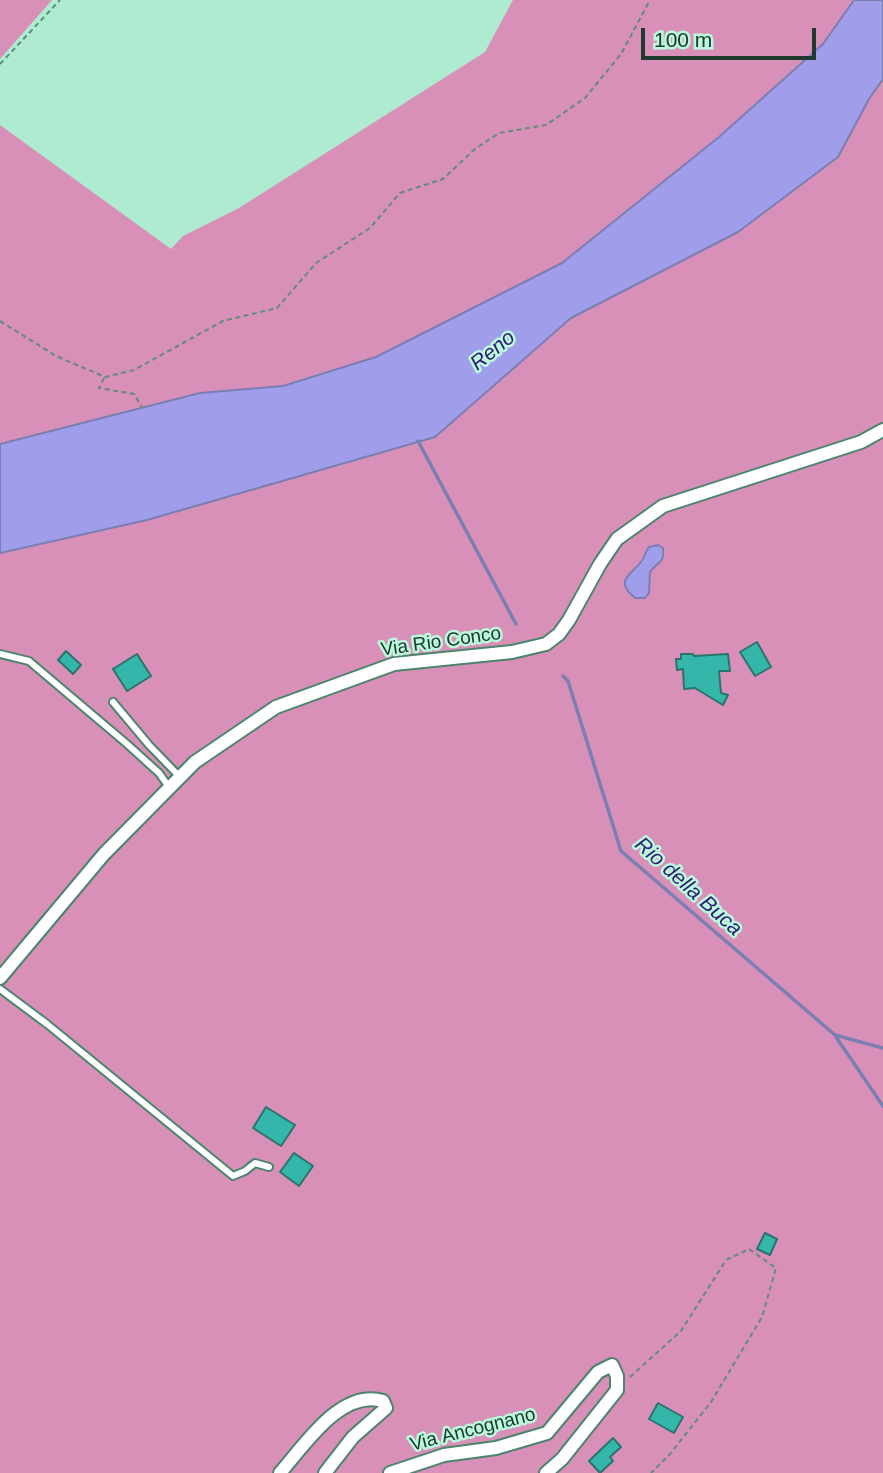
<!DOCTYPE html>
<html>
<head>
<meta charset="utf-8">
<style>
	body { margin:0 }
	#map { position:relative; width:883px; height:1473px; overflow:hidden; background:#aeebd0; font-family:Arial,sans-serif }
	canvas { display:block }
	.scale { position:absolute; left:641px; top:28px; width:175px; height:32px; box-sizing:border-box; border:4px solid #20392f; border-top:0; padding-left:9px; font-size:21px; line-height:24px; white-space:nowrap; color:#20392f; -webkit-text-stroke:5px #bbf9dd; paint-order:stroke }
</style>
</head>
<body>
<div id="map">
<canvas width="883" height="1473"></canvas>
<div class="scale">100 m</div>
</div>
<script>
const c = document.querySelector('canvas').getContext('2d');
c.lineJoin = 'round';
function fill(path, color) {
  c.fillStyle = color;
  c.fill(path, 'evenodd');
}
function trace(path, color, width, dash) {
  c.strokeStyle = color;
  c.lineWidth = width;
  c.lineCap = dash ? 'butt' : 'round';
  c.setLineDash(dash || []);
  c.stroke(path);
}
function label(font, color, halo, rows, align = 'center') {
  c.font = font + ' Arial,sans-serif';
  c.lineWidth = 5;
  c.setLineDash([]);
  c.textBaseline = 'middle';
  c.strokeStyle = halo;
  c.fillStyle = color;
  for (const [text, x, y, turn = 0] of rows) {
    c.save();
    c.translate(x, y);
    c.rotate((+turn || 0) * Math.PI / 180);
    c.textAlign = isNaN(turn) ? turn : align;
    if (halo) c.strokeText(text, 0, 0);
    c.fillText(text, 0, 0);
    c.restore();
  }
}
fill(new Path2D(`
	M0,0H52L0,59Z
	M513,0H883V1473H0V125L171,249L183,236L239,208L485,52Z`), '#d88fb8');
const water = new Path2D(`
	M854,0H883V79L869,99L838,157L738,232L571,318L435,437L147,520L0,553V444L200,393L283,386L376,357L562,263L719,137L823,44Z
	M658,545L663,548C665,565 657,561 650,572L649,593L645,598H635C613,580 632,574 641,562C645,557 645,552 649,547Z`);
fill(water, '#a09deb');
trace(water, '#7a7fb3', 2);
trace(new Path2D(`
	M418,441L516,624
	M563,676L568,681L621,851L835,1035L883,1048
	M836,1037L883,1106`), '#7a7fb3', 3.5);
const building = new Path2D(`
	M757,642L771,667L755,676L740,652Z
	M66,651L81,665L73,674L58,660Z
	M137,654L151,676L127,691L113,669Z
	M681,654H693L694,656L728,654L730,671H719L721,693L728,695L723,705L695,688L684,689L683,669L677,670L676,659H681Z
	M266,1107L295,1125L281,1146L253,1128Z
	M294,1153L313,1166L299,1186L280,1172Z
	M765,1233L777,1239L770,1255L757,1249Z
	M658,1403L683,1417L674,1433L649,1419Z
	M613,1438L621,1447L610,1457L613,1461L600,1473L589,1461Z`);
fill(building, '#34b7aa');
trace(building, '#2a746c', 2);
const lane = new Path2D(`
	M0,654L29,661L127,744L159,773L169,787
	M113,702L149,745L180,777
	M0,989L47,1024L233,1176L245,1171L255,1163L269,1167`);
const street = new Path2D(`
	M0,978L104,854L195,762L276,707L394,664L512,652L546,644L559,634L569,620L600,564L617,539L663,506L861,442L883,430
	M280,1473C304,1446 341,1388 383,1401L386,1408L353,1437L325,1473
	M390,1473L444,1455L496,1448L547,1433L598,1372L612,1365L617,1376V1390L562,1459L546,1473`);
trace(lane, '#4a856c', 10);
trace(street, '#4a856c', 16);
trace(new Path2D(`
	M0,64L60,0
	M0,321L56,356L105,377L134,370L223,321L277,308L316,263L370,228L400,193L443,179L475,149L499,133L546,125L585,98L621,54L650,0
	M104,378L99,388L134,394L142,407
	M630,1377L681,1331L726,1260L749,1249L776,1268L762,1317L711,1402L670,1454L651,1473`), '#628c7a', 2, [5, 3.5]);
trace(lane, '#fff', 6);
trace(street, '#fff', 12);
label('19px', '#20392f', '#bbf9dd', [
	["Via Rio Conco",441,642,-8],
	["Via Ancognano",473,1430,-14]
]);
label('italic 21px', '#2f1b74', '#bbf9dd', [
	["Reno",493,351,-39],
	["Rio della Buca",688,887,42]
]);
</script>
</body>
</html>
